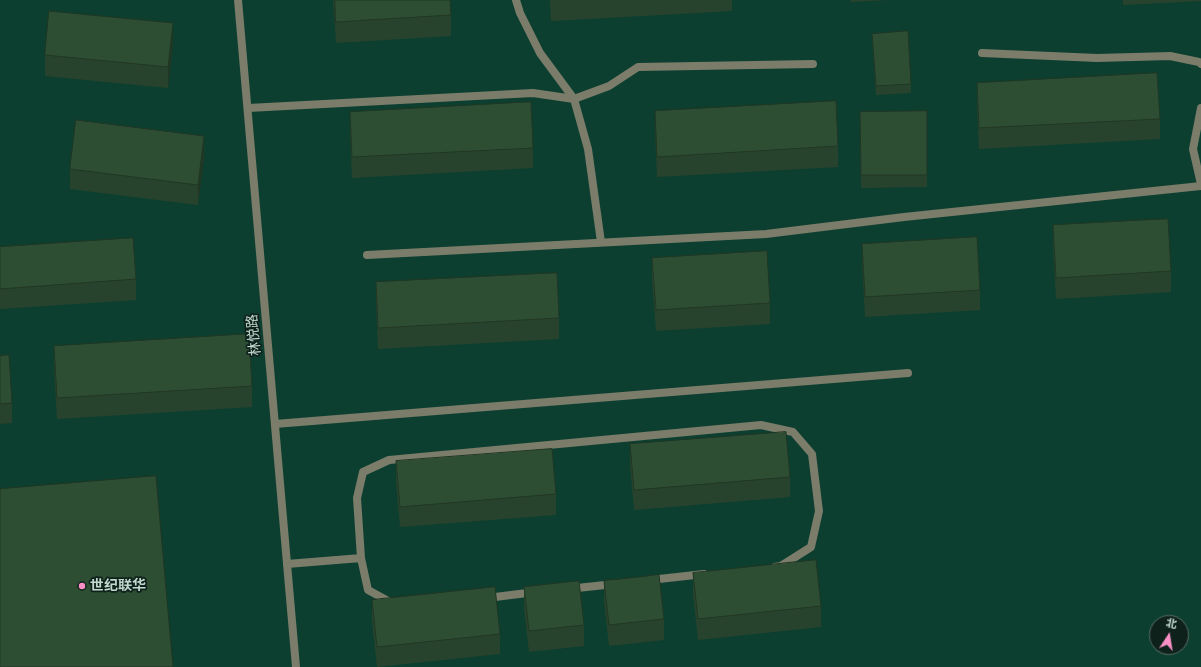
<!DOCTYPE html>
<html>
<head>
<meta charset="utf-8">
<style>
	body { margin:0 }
	#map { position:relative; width:1201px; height:667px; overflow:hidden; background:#0d3f30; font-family:Figtree,"Noto Sans SC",sans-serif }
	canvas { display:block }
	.north { position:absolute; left:1149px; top:615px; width:40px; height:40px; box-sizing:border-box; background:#0e221b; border:1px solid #556b63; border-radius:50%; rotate:12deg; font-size:11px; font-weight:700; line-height:16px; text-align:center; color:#c0d8ce }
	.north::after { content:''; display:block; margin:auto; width:14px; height:18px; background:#fa8fc6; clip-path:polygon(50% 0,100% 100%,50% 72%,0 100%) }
</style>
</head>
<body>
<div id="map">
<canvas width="1201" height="667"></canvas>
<div class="north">北</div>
</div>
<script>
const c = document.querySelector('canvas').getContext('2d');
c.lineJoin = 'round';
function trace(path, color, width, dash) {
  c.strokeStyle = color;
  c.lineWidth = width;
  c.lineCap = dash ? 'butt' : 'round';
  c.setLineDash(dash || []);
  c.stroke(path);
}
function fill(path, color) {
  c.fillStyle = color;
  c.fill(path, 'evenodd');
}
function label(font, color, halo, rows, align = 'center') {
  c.font = font + ' Figtree,"Noto Sans SC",sans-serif';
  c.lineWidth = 3.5;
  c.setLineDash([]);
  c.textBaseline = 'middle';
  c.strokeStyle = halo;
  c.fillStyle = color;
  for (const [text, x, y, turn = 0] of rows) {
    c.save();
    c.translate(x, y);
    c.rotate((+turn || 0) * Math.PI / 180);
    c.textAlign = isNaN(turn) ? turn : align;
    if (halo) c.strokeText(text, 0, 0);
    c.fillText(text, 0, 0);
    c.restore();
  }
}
trace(new Path2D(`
	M516,0L520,13L540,53L574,99L588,149L601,242
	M982,53L1097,58L1170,56L1199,62L1201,64
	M248,108L533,93L574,99L609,86L638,67L813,64
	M1201,108L1193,149L1201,184
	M367,255L766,234L904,217L1201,186
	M361,558L368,590L390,602H393
	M287,564L361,558L357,498L363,472L389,460L761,425L793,432L812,454L819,511L811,547L781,566L775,567
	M650,580L704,574
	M568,589L614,584
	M487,598L535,592`), '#7b7c6a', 8);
trace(new Path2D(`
	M238,0L296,667
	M275,424L908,373`), '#7b7c6a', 8);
fill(new Path2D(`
	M333,0H450L451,15V36L336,43Z
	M550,0H732V11L551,21Z
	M851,0H889L851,2Z
	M1123,0H1201V1L1123,5Z
	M872,34L911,84V93L876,95Z
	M173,44L168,88L45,76V55Z
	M977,83L1160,119V139L979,149L977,103Z
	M655,111L838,146V167L657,177L655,131Z
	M927,111V187L861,188L860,112Z
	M350,112L533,148V168L352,178L350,132Z
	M204,157L198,205L70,189V169Z
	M1053,225L1171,271V292L1056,299L1053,246Z
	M862,244L980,290V310L865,317L862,265Z
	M0,247L136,279V300L0,309Z
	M652,258L770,303V324L656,331L652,278Z
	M376,282L559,318V339L378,349L376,303Z
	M54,346L252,386V407L57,419L54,367Z
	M0,356L12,403V423L0,424Z
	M630,444L790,477V497L634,510L630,465Z
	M396,461L556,494V515L400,527L396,482Z
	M693,573L821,606V627L698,640L693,594Z
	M604,581L664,619V640L609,646L604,602Z
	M524,587L584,625V646L529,652L524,608Z
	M372,600L500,634V654L377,667L372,621Z`), '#28432d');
fill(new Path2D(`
	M173,23V44L168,88V67Z
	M204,136V157L198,205V185Z`), '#203724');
const building = new Path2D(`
	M335,0H450L451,15L336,22Z
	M49,11L173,23L168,67L45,55Z
	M908,31L911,84L876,86L872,34Z
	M1157,73L1160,119L979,128L977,83Z
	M836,101L838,146L657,157L655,111Z
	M531,102L533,148L352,157L350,112Z
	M927,111V175H861L860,112Z
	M76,120L204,136L198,185L70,169Z
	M1168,219L1171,271L1056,278L1053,225Z
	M977,237L980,290L865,297L862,244Z
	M133,238L136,279L0,289V247Z
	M767,251L770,303L656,310L652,258Z
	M557,273L559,318L378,328L376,282Z
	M249,334L252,386L57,398L54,346Z
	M9,355L12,403L0,404V356Z
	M786,432L790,477L634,490L630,444Z
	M552,449L556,494L400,507L396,461Z
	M156,476L173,667H0V489Z
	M816,560L821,606L698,619L693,573Z
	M659,575L664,619L609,625L604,581Z
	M579,581L584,625L529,631L524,587Z
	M495,587L500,634L377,647L372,600Z`);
fill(building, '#2e4e34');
trace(building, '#203724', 1);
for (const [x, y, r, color] of [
	[82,586,4,"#fa8fc6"]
]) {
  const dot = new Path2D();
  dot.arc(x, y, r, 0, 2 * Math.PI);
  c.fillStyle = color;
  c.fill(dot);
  trace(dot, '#0e221b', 1.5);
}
label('14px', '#c0d8ce', '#0e221b', [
	["林悦路",254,335,-95]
]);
label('bold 14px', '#c0d8ce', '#0e221b', [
	["世纪联华",90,586]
], 'left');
</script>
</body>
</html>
